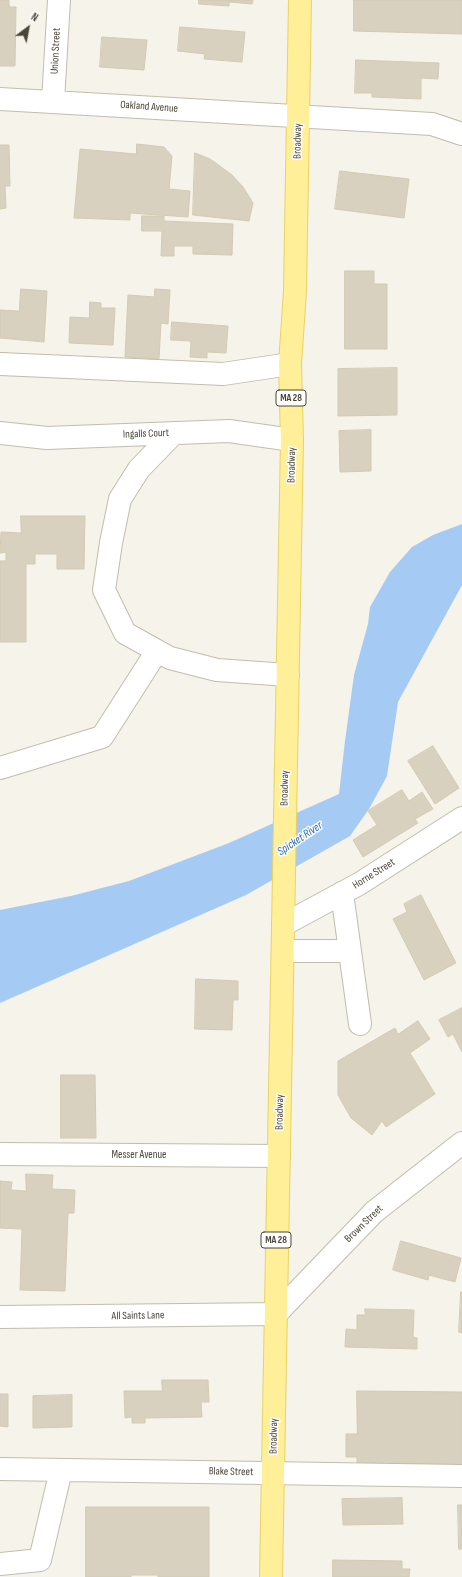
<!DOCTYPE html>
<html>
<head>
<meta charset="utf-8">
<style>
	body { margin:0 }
	#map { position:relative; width:462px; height:1577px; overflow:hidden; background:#f5f3ea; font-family:"Sofia Sans Condensed",sans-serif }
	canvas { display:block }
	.north { position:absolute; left:8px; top:8px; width:40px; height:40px; -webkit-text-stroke:3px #fff; paint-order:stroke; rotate:32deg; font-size:11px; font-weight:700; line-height:16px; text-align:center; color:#4a4537 }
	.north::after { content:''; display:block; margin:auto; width:14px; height:18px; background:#4a4537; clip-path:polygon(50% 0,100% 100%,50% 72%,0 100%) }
</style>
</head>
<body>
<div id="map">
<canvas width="462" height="1577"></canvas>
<div class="north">N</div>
</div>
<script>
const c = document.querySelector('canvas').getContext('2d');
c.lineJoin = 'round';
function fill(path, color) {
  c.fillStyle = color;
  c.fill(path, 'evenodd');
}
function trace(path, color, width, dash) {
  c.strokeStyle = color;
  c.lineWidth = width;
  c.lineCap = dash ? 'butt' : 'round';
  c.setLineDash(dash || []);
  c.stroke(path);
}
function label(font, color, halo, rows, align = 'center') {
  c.font = font + ' "Sofia Sans Condensed",sans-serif';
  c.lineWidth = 3;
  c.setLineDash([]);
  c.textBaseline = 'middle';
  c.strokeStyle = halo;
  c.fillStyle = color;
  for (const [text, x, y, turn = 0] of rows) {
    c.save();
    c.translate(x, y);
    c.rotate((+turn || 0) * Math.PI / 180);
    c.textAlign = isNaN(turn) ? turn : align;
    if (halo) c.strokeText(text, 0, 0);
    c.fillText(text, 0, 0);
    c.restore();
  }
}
fill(new Path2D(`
	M462,524V585L398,702L387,776L369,809L350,836L246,895L0,1003V910L71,896L129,881L229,843L339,794L345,741L354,675L368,624L370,607L390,572L412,547L433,535Z`), '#a5caf4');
const building = new Path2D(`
	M0,0H9V7H16L15,66H0Z
	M199,0H253L252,4L229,2V6L199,4Z
	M354,0H462V34L354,31Z
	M180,27L245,32L242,62L204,59L205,54L178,51Z
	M102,37L147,40L144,70L100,67Z
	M356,60L439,63L438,79L421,78V99L372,97V93H355Z
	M137,144L164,147L172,156L169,189L190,191L188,217L130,213V220L74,218L80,149L136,154Z
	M0,145H9L10,186H5L6,208L0,209Z
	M195,153L210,159L220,166L232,175L243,187L253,203L249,221L193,215Z
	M340,171L409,179L404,218L335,209Z
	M142,216H164V221L233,224L232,255L193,254V246H174V256H161L162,231H142Z
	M345,271H374V284H387V349H345Z
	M21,289L47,291L44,342L0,338V310L19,311Z
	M155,289L170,290L168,324L161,323L159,359L125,357L128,295L154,297Z
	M90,302L101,303V308H115L113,345L69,343L70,317L89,318Z
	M172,322L228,326L226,353L207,352V358L190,357L191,341L171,340Z
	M397,368V415L338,416V369Z
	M371,430V471L340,472L339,431Z
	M21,516H85L84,569H57V554H35V564H26V642H0V561H6V552L0,553L1,532L21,533Z
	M433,746L459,788L435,804L408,761Z
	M402,790L409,801L422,792L433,809L415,819L418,823L363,857L353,840L377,825L368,811Z
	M421,895L456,963L424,980L393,919L407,912L404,904Z
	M196,979L238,981V1000H233L232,1030L195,1029Z
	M462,1008V1052L453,1034L448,1037L439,1020Z
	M418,1021L430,1039L410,1053L435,1094L386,1127L382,1121L372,1135L351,1118L338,1095V1061L395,1028L398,1034Z
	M61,1075H95L96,1138H61Z
	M26,1174L53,1175L52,1189L75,1190L74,1213H68L65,1291L20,1290L22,1229L0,1228V1181L12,1182L11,1190L26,1191Z
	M401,1241L461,1258L455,1282L429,1275L428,1280L393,1270Z
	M461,1292H462V1333L459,1332Z
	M365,1309L414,1310L413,1337L417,1338V1349L345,1347L346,1329L357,1330V1315H365Z
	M162,1380H208L209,1402H201L202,1417L145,1418V1423H132V1417L125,1418L124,1391H162Z
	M357,1391L462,1392V1468L357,1467V1457H346V1434H357Z
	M0,1394H8V1427L0,1426Z
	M72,1395V1427L33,1428V1396Z
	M402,1498L403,1524L343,1525L342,1499Z
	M458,1505H462V1549H459Z
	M86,1507H209V1577H158V1575H131V1577H86Z
	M333,1560L402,1561V1569H410L409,1577H333Z`);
fill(building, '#d8d1bf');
trace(building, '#d3cab1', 1);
const minor = new Path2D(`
	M0,99L432,124L462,134
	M53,101L59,0
	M1,364L223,374L290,364
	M0,433L47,438L229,431L292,440
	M174,433L139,469L120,499L111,543L104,590L125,633L170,658L217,670L288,675
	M0,768L102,737L157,651
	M342,893L360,1024
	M283,925L359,884L462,818
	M283,951H350
	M0,1154L279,1156
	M0,1317L276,1314L374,1212L462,1143
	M0,1469L462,1476
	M0,1564L40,1560L61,1470`);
const major = new Path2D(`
	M271,1577L292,440L290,364L295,291L300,0`);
trace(minor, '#c2bdac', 24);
trace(major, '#e9d264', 24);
trace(minor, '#fff', 22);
trace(major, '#ffef99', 22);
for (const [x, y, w] of [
	[291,398,30],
	[276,1240,30]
]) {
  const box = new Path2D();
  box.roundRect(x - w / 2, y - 8, w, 16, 3);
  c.fillStyle = '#fff';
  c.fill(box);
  trace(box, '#4a4537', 1);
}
label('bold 10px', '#4a4537', null, [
	["MA 28",291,398],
	["MA 28",276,1240]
]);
label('11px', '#4a4537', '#fff', [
	["Union Street",56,51,-87],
	["Oakland Avenue",149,107,4],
	["Broadway",298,141,-89],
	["Ingalls Court",146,434,-2],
	["Broadway",292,465,-89],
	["Broadway",285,788,-89],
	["Horne Street",374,874,-32],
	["Broadway",280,1112,-89],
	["Messer Avenue",139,1155],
	["Brown Street",364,1224,-44],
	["All Saints Lane",138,1316,-1],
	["Broadway",274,1436,-89],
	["Blake Street",231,1472,1]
]);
label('italic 12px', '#2b6cbb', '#fff', [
	["Spicket River",300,839,-34]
]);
</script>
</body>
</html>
